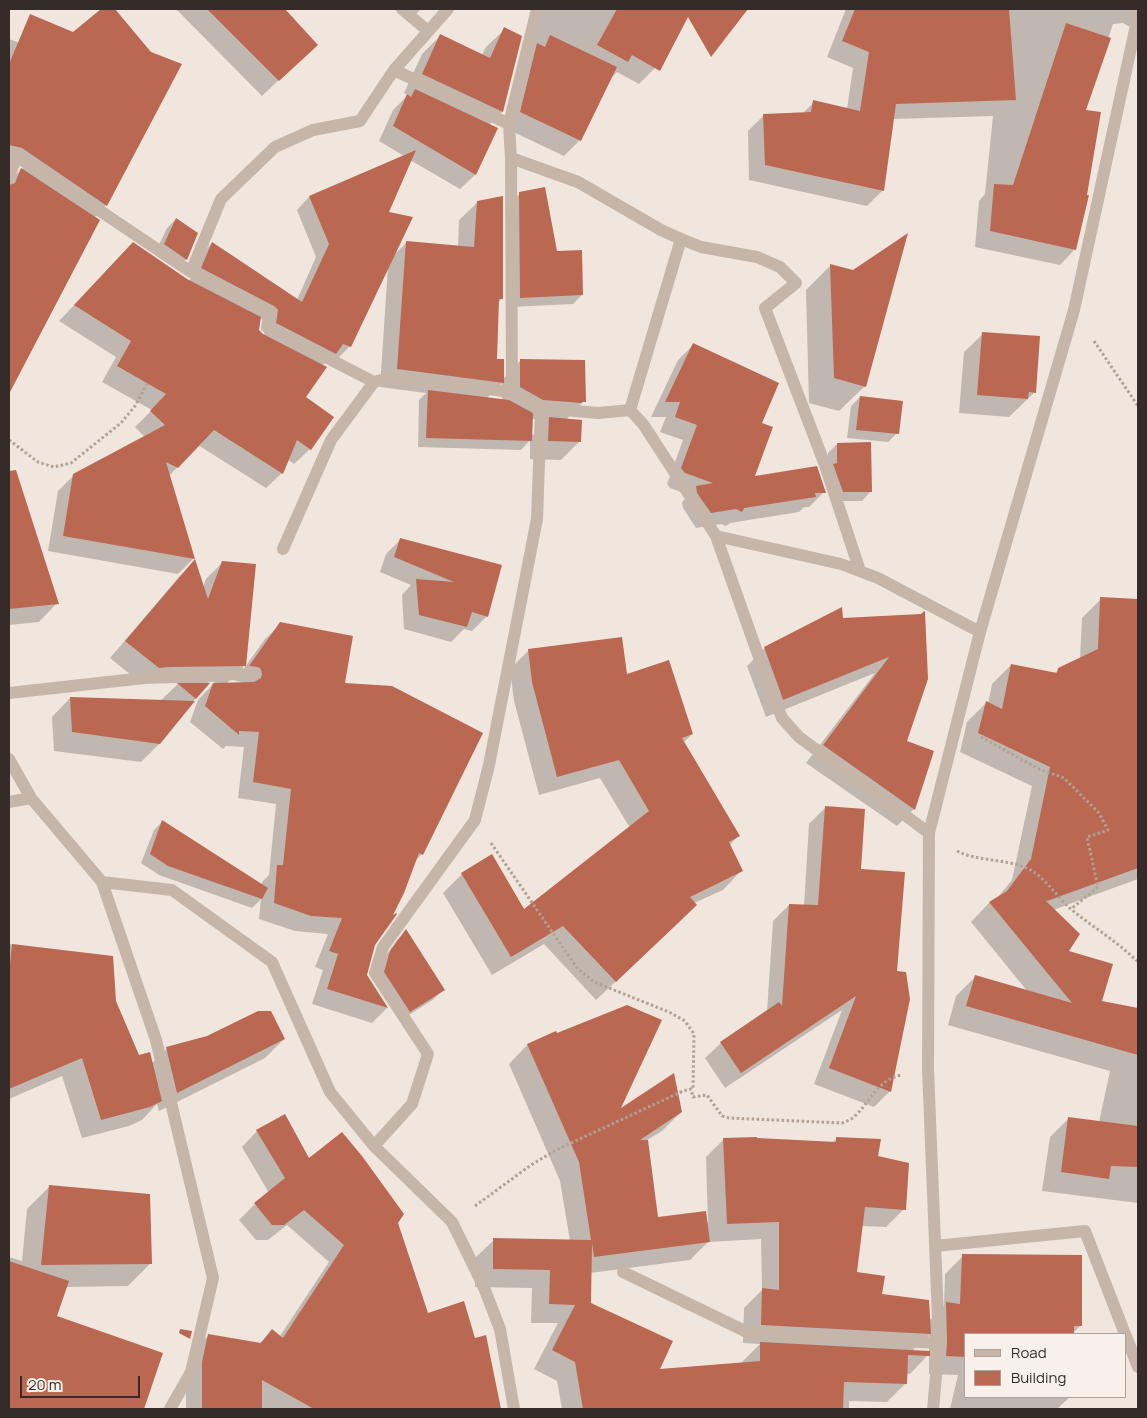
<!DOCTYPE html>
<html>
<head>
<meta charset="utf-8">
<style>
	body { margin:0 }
	#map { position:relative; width:1147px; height:1418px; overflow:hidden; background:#f0e6dd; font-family:Manrope,sans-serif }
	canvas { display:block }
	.frame { position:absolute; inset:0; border:10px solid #352c29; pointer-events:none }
	.legend { position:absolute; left:964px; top:1333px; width:162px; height:65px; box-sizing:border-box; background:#f8f0e9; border:1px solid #aaa29c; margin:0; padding:6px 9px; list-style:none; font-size:15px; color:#352c29 }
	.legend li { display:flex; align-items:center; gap:10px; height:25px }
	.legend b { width:25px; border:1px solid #aaa29c }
	.scale { position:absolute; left:20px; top:1376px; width:120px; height:22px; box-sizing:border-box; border:2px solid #352c29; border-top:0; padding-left:6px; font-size:15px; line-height:18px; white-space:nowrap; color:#352c29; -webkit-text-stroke:4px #f8f0e9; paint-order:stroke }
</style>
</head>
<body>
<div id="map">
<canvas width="1147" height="1418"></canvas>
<div class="frame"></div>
<ul class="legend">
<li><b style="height:6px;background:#c6b6aa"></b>Road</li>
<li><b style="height:14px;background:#ba6851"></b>Building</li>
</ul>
<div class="scale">20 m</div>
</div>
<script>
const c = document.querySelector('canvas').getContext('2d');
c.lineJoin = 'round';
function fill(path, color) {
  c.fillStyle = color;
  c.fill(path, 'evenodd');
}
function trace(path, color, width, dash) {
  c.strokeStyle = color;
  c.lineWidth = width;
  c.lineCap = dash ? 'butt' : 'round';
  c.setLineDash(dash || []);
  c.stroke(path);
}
fill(new Path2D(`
	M176,9H284L316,45L262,96Z
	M410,9H421L416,14Z
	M538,9H677L655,68L639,84L617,72L611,78L580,140L564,156L505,128Z
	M846,9H1138V28L1128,26L1123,23L1113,24L1084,111L1075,249L1060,265L975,247L979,201L985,194L993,116L893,119L883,190L867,206L749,180L748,131L764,115L802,114L814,102L847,109L853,68L827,57Z
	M505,29L521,36L502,112L489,125L496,128L475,175L460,189L410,160L387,213L394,255L407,242L458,247L459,220L478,202L502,298L498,303L496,361L503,379L520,361L584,401L566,420L580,441L561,460L530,459V440L521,450L418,447L419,400L426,393L380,387L388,266L350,346L337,359L331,357L322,366L304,398L310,449L294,464L287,459L282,473L266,488L198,445L169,476L194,558L178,574L48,551L58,491L74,475L145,437L135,427L152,410L102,382L116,357L59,321L117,260L189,282L200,256L212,243L297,300L316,257L297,210L309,197L404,156L379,141L393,110L408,95L404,93L422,54L440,36L482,55L486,47ZM260,317L265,323L264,337L258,330ZM502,383V400L487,398ZM531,419L547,420L531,437Z
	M9,39L25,45L106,205L94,218L17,365L9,360V313L29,280L9,272V184L10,180L23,168L9,159Z
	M520,193L582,295L573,304L511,307V203Z
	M176,219L186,259L177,268L155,253L167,228Z
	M831,265L865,386L839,411L809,403L806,290Z
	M983,334L1035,392L1009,417L959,413L964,352Z
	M693,345L761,424L753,478L824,492L809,507H804L799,512L730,523L726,526L721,524L696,528L683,508L682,502L689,495L670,488L667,484L683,440L660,432L666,417H651L678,360Z
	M860,397L897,433L888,442L847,438L851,406Z
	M837,444L871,491L862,501H834L828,470V453Z
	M401,539L500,566L487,616L472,631L464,629L451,642L404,629L402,595L411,585L380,572L386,554Z
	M38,544L57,603L39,622L9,625V548Z
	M195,561L203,587L206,579L223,562L244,666L226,684H241V682L235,681L265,639L281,624L343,684L422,854L415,861L374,944L366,975L387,1008L372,1023L312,1004L323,970L315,967L328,934L295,931L259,919L261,899L252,908L159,875L141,863L154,830L163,821L262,885V882L269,875L276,804L238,798L244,747L226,746L223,749L190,722L198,700L215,682H209L160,743L141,762L54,751L52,717L70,698L160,701L179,683L142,684L110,658L179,577Z
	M1101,599L1138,600V754L1136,756L1138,761V879L1053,910L1067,952L1101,1002L1138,1010V1203L1042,1191L1050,1137L1069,1118L1099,1122L1110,1071L948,1025L956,996L975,977L1028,992L971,922L989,903L998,897L1012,880L1032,786L960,752L967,722L986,703L988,704L992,684L1011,665L1055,673L1059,669L1080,659L1082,618Z
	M921,616L905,742L914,809L897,826L806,763L875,673L766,717L747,666L765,648L842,619Z
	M529,650L626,676L692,734L683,743L738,836L730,845L741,871L723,890L694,903L677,924L596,1000L544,944L492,975L443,893L462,874L524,911L630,828L600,778L539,795L514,701L510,669Z
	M825,808L859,870L896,972L890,1091L874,1107L814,1084L842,1010L725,1088L705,1058L721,1043L767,1012L773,921L789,905L804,906L809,824Z
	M406,931L443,989L434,999L401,1020L375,982L382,961L397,940Z
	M9,944L112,957L115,1001L138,1056L152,1063L167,1049L284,1039L265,1058L159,1111L157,1104L142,1120L129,1126L82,1138L62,1076L9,1099V1030L45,1038L9,1017Z
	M555,1033L618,1111L681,1112L662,1131L647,1140L657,1218L708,1223L706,1157L724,1139L832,1143L837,1138L877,1157L904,1209L886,1227L861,1226L856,1273L881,1295L929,1321L944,1306L945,1274L963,1256L1080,1326L1072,1334H966V1397H1070L1057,1409H950L958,1375L929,1374V1354L910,1374H906L905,1384L887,1402L849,1401V1409H562L557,1381L534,1369L558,1323H531L532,1288L475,1287V1258L494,1240L570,1241L560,1181L509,1064L527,1045ZM761,1239L762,1290L744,1308L743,1343L760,1344L742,1362V1364L658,1371L589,1304L590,1273L690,1260L708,1242ZM929,1335V1352L912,1351Z
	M257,1131L309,1160L396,1223L427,1315L475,1339L485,1337L499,1409H186V1379L193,1351L209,1335L259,1344L272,1331L280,1336L329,1262L287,1225L268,1240H256L239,1220L255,1204L269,1193L242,1147Z
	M50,1186L151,1263L128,1286L66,1287L55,1317L144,1404L139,1409H9V1257L22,1261L27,1209Z`), '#0003');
fill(new Path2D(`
	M101,9H115L151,52L182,64L107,206L22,148L9,145V64L30,14L73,32Z
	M207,9H285L318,45L279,81Z
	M617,9H748L711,57L688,17L660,71L632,55L628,62L597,45Z
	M855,9H1009L1016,100L896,104L884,191L765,165L763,114L811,112L813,100L860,111L869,52L842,41Z
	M1066,23L1111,38L1086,110L1101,112L1087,195H1089L1076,250L990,231L994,184L1013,185Z
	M504,27L522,36L503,112L422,74L440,34L490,58Z
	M550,35L617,67L581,141L520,112L537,43L545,47Z
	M415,89L498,128L476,175L393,126L407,94L411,97Z
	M416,150L389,212L413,217L351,347L343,344L336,354L276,323L278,310L274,306L201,268L212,242L302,302L329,244L309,196Z
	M21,168L100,220L9,394V185L15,183Z
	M545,187L557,251L582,250L583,295L520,298L519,192Z
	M503,196V299H499L497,359H504V383L397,369L406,241L474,247L477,201Z
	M176,218L198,233L187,260L164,244Z
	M908,233L866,387L834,378L830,264L853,270Z
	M133,242L187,279L261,317L259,330L263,334L327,367L306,397L334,417L311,450L297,440L283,474L214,430L178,468L166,462L195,559L63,536L73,474L165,425L150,411L166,394L117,366L131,341L74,305Z
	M982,332L1040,336L1036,393L1029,392L1028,399L977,395Z
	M693,343L779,383L762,423L773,427L755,476L817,466L826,493H815L816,497L744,508L742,512L736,509L711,513L697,493L696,486L713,483L685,473L681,468L697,425L675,417L680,402H665Z
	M520,359L585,360L586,402H582V403L543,400L520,387Z
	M428,390L509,400L533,413L532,441L426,438Z
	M860,396L903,401L899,434L856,430Z
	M549,417L582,420L581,442L548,441Z
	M871,442L872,492H843L833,464L837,463V443Z
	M16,470L59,604L9,609V471Z
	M400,538L502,565L488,617L472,612L467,627L419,615L416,579L454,582L394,557Z
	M195,559L208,599L222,561L256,564L246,666L171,667L159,668L125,641Z
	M1100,597L1138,599V868L1047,901L1045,900L1080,934L1069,951L1113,964L1102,1001L1138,1008V1055L966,1006L975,975L1072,1003L989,902L1007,891L1031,859L1050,767L978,733L986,701L1002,709L1011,664L1057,673L1058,668L1098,649Z
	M842,607L843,618L921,614L924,611L925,612L928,679L907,741L934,751L915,810L823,745L889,657L783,700L780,691L764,647Z
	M280,622L353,636L345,683L392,686L483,733L423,855L419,853L404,893L393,915L396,913L397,914L375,945L367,975L388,1008L327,989L338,954L329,951L342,918L311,916L274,903L277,865H283L291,789L253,782L259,732L239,731V735L205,706L213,683L254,682L261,678L262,674L261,669L258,667L249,666Z
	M622,637L627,674L669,660L693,734L682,738L740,836L729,842L743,871L690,897L697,905L616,982L563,926L511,957L461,873L492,854L524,909L649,811L619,760L557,777L532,682L528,649Z
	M177,683H210L196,699Z
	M70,697L195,701L160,744L72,732Z
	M825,806L865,809L861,869L905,872L897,971L906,972L910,999L891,1092L829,1068L856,996L741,1073L720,1042L779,1002L782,1006L789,904L818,905Z
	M162,820L268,888L262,899L168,866L150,854Z
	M406,929L445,990L410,1012L384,972L390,951Z
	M12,944L113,956L116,1001L139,1055L150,1052L162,1101L150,1107L101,1120L82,1058L9,1089V975Z
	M627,1005L662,1020L621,1108L674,1073L682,1112L640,1140H648L658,1217L706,1211L710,1242L594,1257L592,1243L591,1303L673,1341L660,1369L760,1361V1342L930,1351V1356L908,1355L907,1384L844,1382L843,1409H583L575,1362L552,1350L575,1305L549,1304L550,1270L493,1269V1238L591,1240L579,1162L527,1044L556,1031L557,1033Z
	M258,1011H271L285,1039L177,1093L166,1047L207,1036Z
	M285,1114L309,1158L342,1132L362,1156L404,1214L398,1223L428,1313L464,1301L475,1338L486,1335L501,1409H314L262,1380V1409H202V1362L208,1334L261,1343L272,1329L283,1338L344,1245L304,1210L284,1225H272L254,1203L285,1178L256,1130Z
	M1068,1117L1138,1126V1167L1111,1166L1109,1179L1061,1172Z
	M757,1137V1138L836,1142V1137L881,1139L878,1156L909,1163L906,1210L865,1207L857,1272L885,1276L882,1294L929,1300L931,1334L761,1325L762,1288L779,1290V1222L727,1224L723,1138Z
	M49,1185L150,1194L152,1264L41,1265Z
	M962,1254L1082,1255V1326H1074V1334H966V1357L946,1356L947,1343L946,1302L960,1304Z
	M9,1261L69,1281L57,1316L163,1353L144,1409H9Z
	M180,1329L192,1331L190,1339L179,1333Z`), '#ba6851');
trace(new Path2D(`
	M1094,341L1138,406
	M9,440L38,462L54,467L71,463L121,423L135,406L147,384
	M981,737L1039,769L1064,778L1099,813L1108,830L1087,837L1098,887L1071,909
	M491,843L577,968L594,982L669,1012L685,1021L694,1034L693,1090
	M957,851C977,861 1003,859 1024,867C1044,874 1056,897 1072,910C1094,928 1118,942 1138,962
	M475,1206L531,1165L556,1150L683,1091L691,1089L693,1097L707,1095L722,1116L729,1118L842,1123C847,1121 853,1119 856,1115C871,1100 878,1080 901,1075`), '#b2a094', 3, [2.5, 2.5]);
trace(new Path2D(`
	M402,9L428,31
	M394,70L509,124
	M9,153L17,155L191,272L270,313L267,327L374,382
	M511,158L578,182L661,230L681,239L701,247L757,257L780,267L796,283L765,308L825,465L860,571
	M9,177L17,155
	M191,272L221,199L275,147L313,130L360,121L394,70L448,9
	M512,392L511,158L509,124L537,9
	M630,410L643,424L716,536L772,694L782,718L799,737L929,833
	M630,410L681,239
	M716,536L841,564L878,578L980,632
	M283,549L331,440L374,382L392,377L512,392L541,408L598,413L630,410
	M9,693L171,675L254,674
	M9,759L31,798L102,882L156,1040L213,1278L191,1372L170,1409
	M9,802L31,798
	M102,882L172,890L272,962L330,1092L374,1146L452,1222L483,1285L500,1329L514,1409
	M374,1146L412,1104L428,1054L375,973L383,947L475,820L489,765L537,519L541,408
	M935,1246L1085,1231L1125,1334
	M623,1272L749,1333L939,1343
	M1126,1336L1138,1367
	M933,1409L939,1343L928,1069L929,833L980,632L1074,310L1138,16`), '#c6b6aa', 12);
</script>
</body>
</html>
